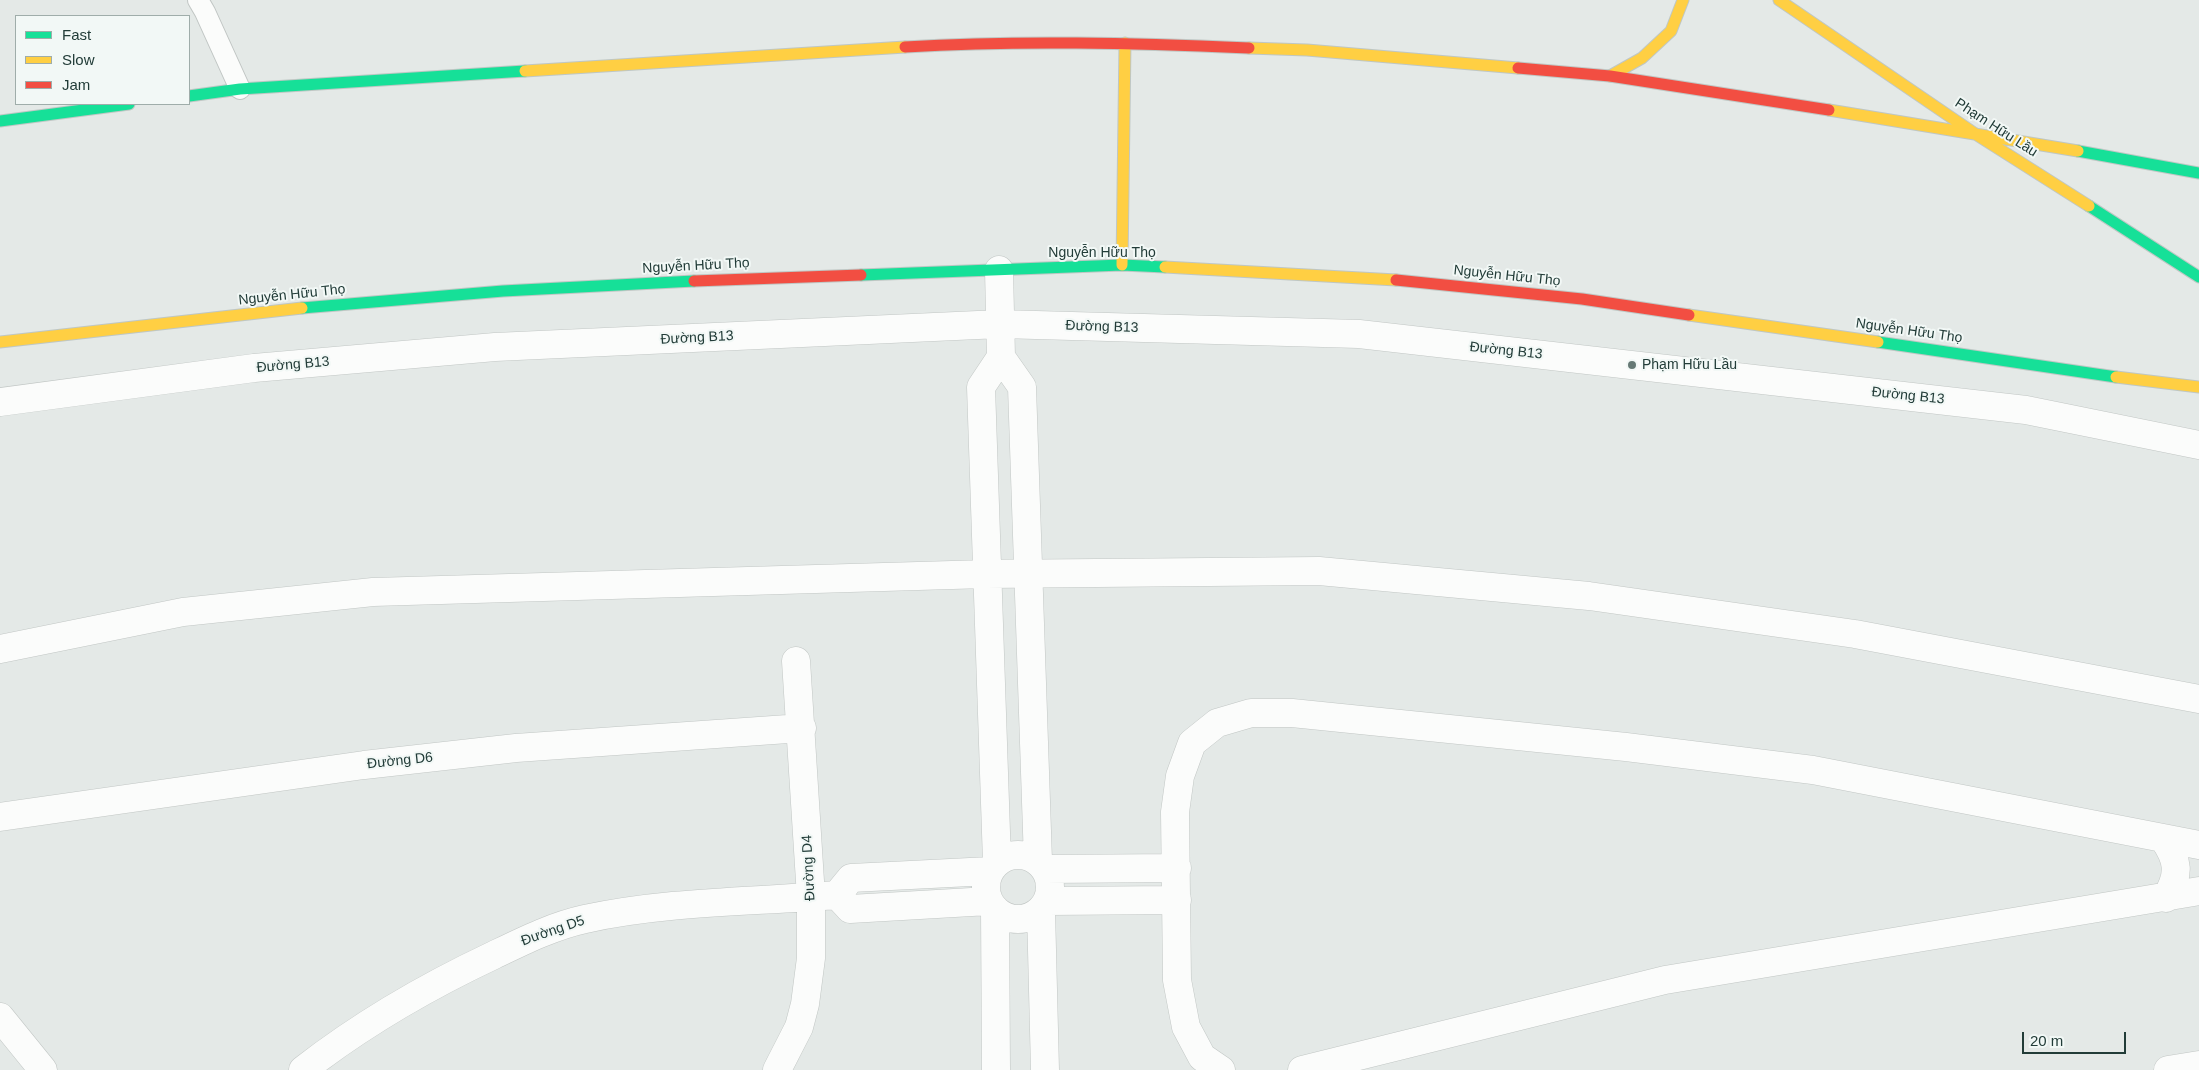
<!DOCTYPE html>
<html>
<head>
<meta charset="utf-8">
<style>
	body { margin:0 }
	#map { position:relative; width:2199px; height:1070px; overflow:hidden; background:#e4e9e7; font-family:Arial,sans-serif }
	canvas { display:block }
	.legend { position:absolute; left:15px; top:15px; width:175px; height:90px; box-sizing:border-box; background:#f2f8f6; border:1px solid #9fadaa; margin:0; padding:6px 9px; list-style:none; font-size:15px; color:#223c38 }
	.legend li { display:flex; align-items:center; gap:10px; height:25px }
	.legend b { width:25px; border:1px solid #9fadaa }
	.scale { position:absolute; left:2022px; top:1032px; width:104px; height:22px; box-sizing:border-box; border:2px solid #223c38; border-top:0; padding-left:6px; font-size:15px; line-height:18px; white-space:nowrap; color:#223c38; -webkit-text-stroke:4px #f2f8f6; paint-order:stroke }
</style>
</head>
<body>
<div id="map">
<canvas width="2199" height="1070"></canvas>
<ul class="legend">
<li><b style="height:6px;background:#16e098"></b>Fast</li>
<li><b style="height:6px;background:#ffcf43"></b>Slow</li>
<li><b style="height:6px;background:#f24e42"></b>Jam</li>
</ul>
<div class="scale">20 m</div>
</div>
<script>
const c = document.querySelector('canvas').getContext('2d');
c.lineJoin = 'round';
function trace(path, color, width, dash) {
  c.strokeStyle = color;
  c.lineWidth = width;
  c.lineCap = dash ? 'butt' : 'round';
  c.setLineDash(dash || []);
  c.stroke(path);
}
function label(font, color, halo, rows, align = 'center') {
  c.font = font + ' Arial,sans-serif';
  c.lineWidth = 4;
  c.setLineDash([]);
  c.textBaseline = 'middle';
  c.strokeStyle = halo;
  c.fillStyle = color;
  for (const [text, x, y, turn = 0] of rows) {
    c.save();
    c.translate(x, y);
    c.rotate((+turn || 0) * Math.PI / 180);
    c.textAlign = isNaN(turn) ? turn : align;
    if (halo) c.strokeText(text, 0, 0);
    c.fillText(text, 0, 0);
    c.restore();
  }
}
const lane = new Path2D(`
	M198,0L205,12L240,89`);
const street = new Path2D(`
	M999,270L1001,357L1022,387L1038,861
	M0,402L254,368L495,347L1000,324L1359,334L2026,410L2199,445
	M0,649L183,612L373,592L986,574L1319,571L1589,596L1855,634L2199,699
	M0,817L364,765L516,748L802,728
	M2163,838C2179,861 2180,874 2166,898
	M986 887a32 32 0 1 1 64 0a32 32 0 1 1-64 0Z
	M997,862L981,387L1001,357
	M1045,869L1177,868
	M837,895L851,878L990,871
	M837,895L850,909L989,901
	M1047,901L1177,900
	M995,909L996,1070
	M1041,910L1045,1070
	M0,1017L43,1070
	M303,1070C362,1024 426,987 494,955C523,941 553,926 585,919C667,901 754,902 837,895
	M777,1070L799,1027L805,1004L811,958V897L796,661
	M1221,1070L1202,1057L1186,1027L1177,980L1175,812L1180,776L1192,743L1217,723L1251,713H1292L1626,747L1813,770L2199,845
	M1302,1070L1665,980L2199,891
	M2168,1070L2199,1065`);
const fast = new Path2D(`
	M189,96L240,89L525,71
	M0,121L129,104
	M2078,151L2199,173
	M2089,206L2199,277
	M861,275L1122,265L1165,267
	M302,308L503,291L694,281
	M1878,342L2116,377`);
const slow = new Path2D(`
	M1779,0L1974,133L2089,206
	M1249,48L1307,50L1518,68
	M525,71L905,47
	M1610,76L1642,58L1671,31L1683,0
	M1829,110L2078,151
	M1122,265L1125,43
	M1165,267L1396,280
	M1689,315L1878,342
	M0,342L302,308
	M2116,377L2199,387`);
const jam = new Path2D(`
	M905,47C1020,40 1134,43 1249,48
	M1518,68L1610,76L1829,110
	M1396,280L1582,299L1689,315
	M694,281L861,275`);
trace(lane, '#c1c6c4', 22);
trace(street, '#c1c6c4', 29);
trace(fast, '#bfc7c4', 13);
trace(slow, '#bfc7c4', 13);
trace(jam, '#bfc7c4', 13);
trace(lane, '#fbfcfb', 20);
trace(street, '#fbfcfb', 28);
trace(fast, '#16e098', 11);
trace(slow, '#ffcf43', 11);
trace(jam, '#f24e42', 11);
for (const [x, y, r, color] of [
	[1632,365,5,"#667975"]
]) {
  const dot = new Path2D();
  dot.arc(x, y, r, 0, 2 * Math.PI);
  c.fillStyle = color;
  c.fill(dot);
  trace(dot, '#f2f8f6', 2);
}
label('14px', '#223c38', '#f2f8f6', [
	["Phạm Hữu Lầu",1996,128,33],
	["Nguyễn Hữu Thọ",1102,253],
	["Nguyễn Hữu Thọ",696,266,-3],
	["Nguyễn Hữu Thọ",1507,276,6],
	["Nguyễn Hữu Thọ",292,295,-6],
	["Đường B13",1102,327,2],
	["Nguyễn Hữu Thọ",1909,331,8],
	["Đường B13",697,338,-3],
	["Đường B13",1506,351,6],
	["Đường B13",293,365,-5],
	["Đường B13",1908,396,6],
	["Đường D6",400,761,-6],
	["Đường D4",809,868,-93],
	["Đường D5",553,931,-19]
]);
label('14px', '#223c38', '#f2f8f6', [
	["Phạm Hữu Lầu",1642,365]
], 'left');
</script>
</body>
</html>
